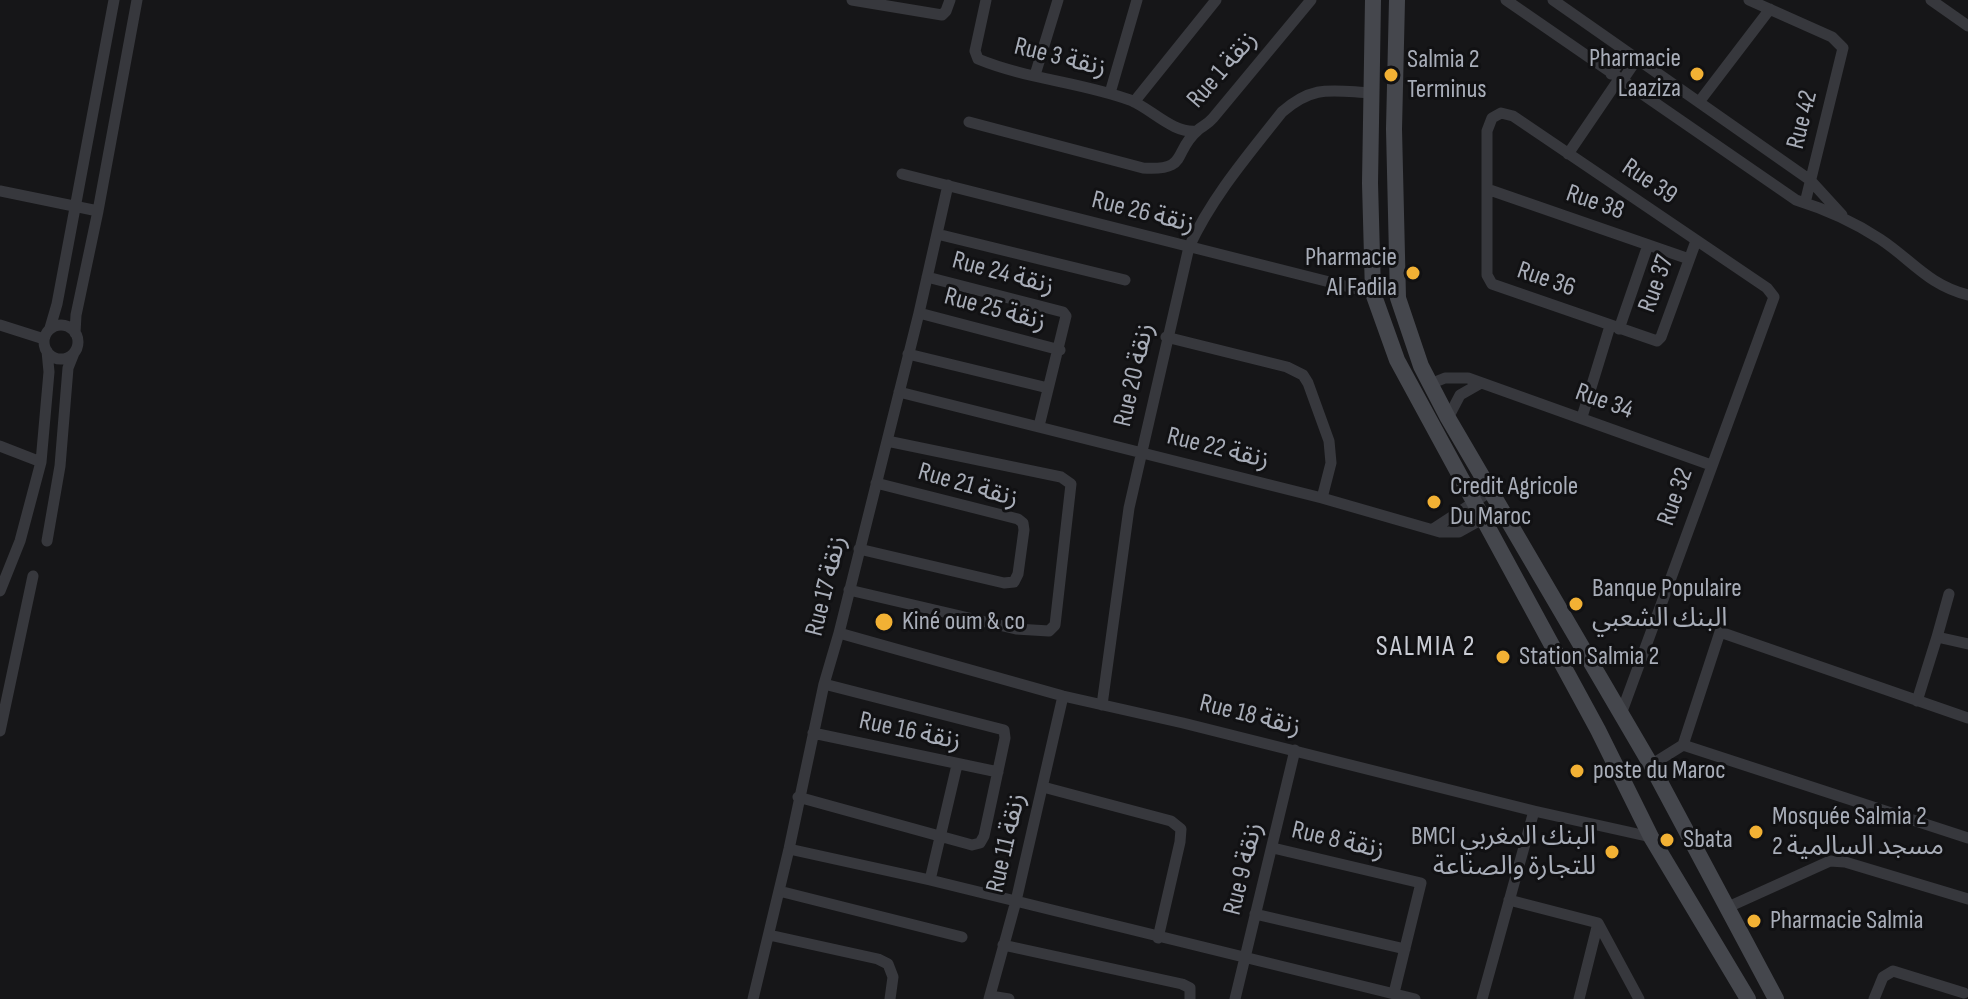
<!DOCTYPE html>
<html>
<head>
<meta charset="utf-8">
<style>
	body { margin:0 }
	canvas { display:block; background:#161618 }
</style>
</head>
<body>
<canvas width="1968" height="999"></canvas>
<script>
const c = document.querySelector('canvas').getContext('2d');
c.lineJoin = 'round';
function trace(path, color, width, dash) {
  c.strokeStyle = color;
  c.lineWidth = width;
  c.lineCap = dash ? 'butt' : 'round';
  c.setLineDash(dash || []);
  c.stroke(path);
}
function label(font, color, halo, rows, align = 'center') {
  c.font = font + ' "Sofia Sans Condensed","Noto Sans Arabic",sans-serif';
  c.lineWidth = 6;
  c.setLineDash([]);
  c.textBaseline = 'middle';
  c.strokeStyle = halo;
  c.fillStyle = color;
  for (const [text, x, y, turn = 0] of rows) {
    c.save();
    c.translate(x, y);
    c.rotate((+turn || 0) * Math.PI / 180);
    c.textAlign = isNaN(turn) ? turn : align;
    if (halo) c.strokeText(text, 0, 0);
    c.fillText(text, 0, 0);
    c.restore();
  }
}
trace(new Path2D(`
	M852,0L942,15L946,11L950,0
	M986,0L975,51L978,59C1026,79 1081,82 1130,100C1152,109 1173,134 1197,131
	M1506,0L1796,200C1825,209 1854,222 1880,239C1912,260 1928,285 1968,295
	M1553,0L1810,180L1842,215
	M1749,0L1832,37L1843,48L1805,203
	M1931,0L1968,26
	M1611,74L1627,52
	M1035,75L1058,0
	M1622,81L1637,59
	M1110,93L1137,0
	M1134,102L1216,0
	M1699,102L1770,9
	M969,122L1143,168C1190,171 1172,152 1198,130C1203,126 1208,124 1213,118L1311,0
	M1568,154L1619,79
	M902,174L1373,293
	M1487,189L1689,259
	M0,191L98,211
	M937,234L1125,280
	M927,277L1063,312L1066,316L1039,426
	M919,313L1060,350
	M0,325L44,339
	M44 342a17 17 0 1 1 34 0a17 17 0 1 1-34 0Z
	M50,328L57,304L114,0
	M1619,329L1648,245
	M75,333L76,315L98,211L137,0
	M1166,337L1287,367L1303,375L1308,383L1329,441L1331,463L1322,498
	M908,354L1048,388
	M1430,384L1445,378H1468L1711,465
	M899,392L1322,498L1440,532H1459L1502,508
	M1582,417L1610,326
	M1448,418L1460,395L1481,383
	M0,446L41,462
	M1433,529L1491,491
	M47,541L60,466L68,368L74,353
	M859,549L1004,583L1014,582L1018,574L1024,530L1023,523L1018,519L876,483
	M849,590L1016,629L1049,631L1055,625L1071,484L1061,477L887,441
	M0,591L20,541L41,462L49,372L47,351
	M839,633L1063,696L1183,723L1534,811L1651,837
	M1937,637L1949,594
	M1917,701L1937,637L1968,644
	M1102,705L1129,508L1189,247C1212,197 1248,155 1282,112C1314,84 1332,91 1372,93
	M1621,714L1774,297L1767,288L1513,116L1501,113L1492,118L1487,131V275L1492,284L1657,341L1661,337L1696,241
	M1968,718L1720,632L1683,745L1968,838
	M0,731L33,576
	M813,733L998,772
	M1651,765L1683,745
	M1043,787L1171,821L1181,829L1180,842L1158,938
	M798,797L972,845L980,843L984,836L1005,738L1004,730L824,684
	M1273,848L1421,883L1394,993
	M789,849L930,880L1415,999
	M930,880L957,765
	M779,891L962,937
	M1509,900L1598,923L1639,999
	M1726,908L1830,861L1845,862L1968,899
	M1255,914L1405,949
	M769,935L878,959L888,964L893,977L890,999
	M1003,945L1182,984L1190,988V999
	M990,996L1009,999
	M753,999L789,849L824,684L839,633L919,313L948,185
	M989,999L1016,901L1063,696
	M1235,999L1295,750
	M1482,999L1534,811
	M1579,999L1598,923
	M1874,999L1883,977L1893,971L1964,993`), '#37383d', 11);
trace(new Path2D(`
	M1373,0L1370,183L1373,293L1397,360L1598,730L1651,837L1748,999
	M1397,0L1394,129L1398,298L1421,366L1448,418L1651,765L1776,999`), '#45474d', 16);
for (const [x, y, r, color] of [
	[1697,74,8,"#f2b134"],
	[1391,75,8,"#f2b134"],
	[1413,273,8,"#f2b134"],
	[1434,502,8,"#f2b134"],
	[1576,604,8,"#f2b134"],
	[884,622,10,"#f2b134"],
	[1503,657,8,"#f2b134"],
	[1577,771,8,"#f2b134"],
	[1756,832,8,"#f2b134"],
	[1667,840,8,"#f2b134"],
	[1612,852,8,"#f2b134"],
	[1754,921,8,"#f2b134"]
]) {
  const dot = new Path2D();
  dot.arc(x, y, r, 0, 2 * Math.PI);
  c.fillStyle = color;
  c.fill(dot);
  trace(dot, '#111113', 3);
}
label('26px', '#a8adb8', '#111113', [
	["Rue 3 زنقة",1060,58,14],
	["Rue 1 زنقة",1223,70,-49],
	["Rue 42",1803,120,-76],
	["Rue 39",1649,182,34],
	["Rue 38",1595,203,19],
	["Rue 26 زنقة",1143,213,14],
	["Rue 24 زنقة",1003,274,15],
	["Rue 36",1546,280,19],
	["Rue 37",1657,284,-70],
	["Rue 25 زنقة",995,310,15],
	["Rue 20 زنقة",1135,375,-77],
	["Rue 34",1604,402,20],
	["Rue 22 زنقة",1218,449,14],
	["Rue 21 زنقة",968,486,16],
	["Rue 32",1676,497,-70],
	["Rue 17 زنقة",827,586,-76],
	["Rue 18 زنقة",1250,716,14],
	["Rue 16 زنقة",910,732,12],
	["Rue 8 زنقة",1338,841,13],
	["Rue 11 زنقة",1007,843,-77],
	["Rue 9 زنقة",1244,869,-76]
]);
label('26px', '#a8adb8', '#111113', [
	["Pharmacie",1681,59,"right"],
	["Laaziza",1681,89,"right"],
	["Salmia 2",1407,60],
	["Terminus",1407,90],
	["Pharmacie",1397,258,"right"],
	["Al Fadila",1397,288,"right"],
	["Credit Agricole",1450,487],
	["Du Maroc",1450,517],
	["Banque Populaire",1592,589],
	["البنك الشعبي",1592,619],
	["Kiné oum & co",902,622],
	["Station Salmia 2",1519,657],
	["poste du Maroc",1593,771],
	["Mosquée Salmia 2",1772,817],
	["مسجد السالمية 2",1772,847],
	["BMCI البنك المغربي",1596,837,"right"],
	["للتجارة والصناعة",1596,867,"right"],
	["Sbata",1683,840],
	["Pharmacie Salmia",1770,921]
], 'left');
c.letterSpacing = '2px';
label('28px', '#c9ccd4', '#111113', [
	["SALMIA 2",1426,648]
]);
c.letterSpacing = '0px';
</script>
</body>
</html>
